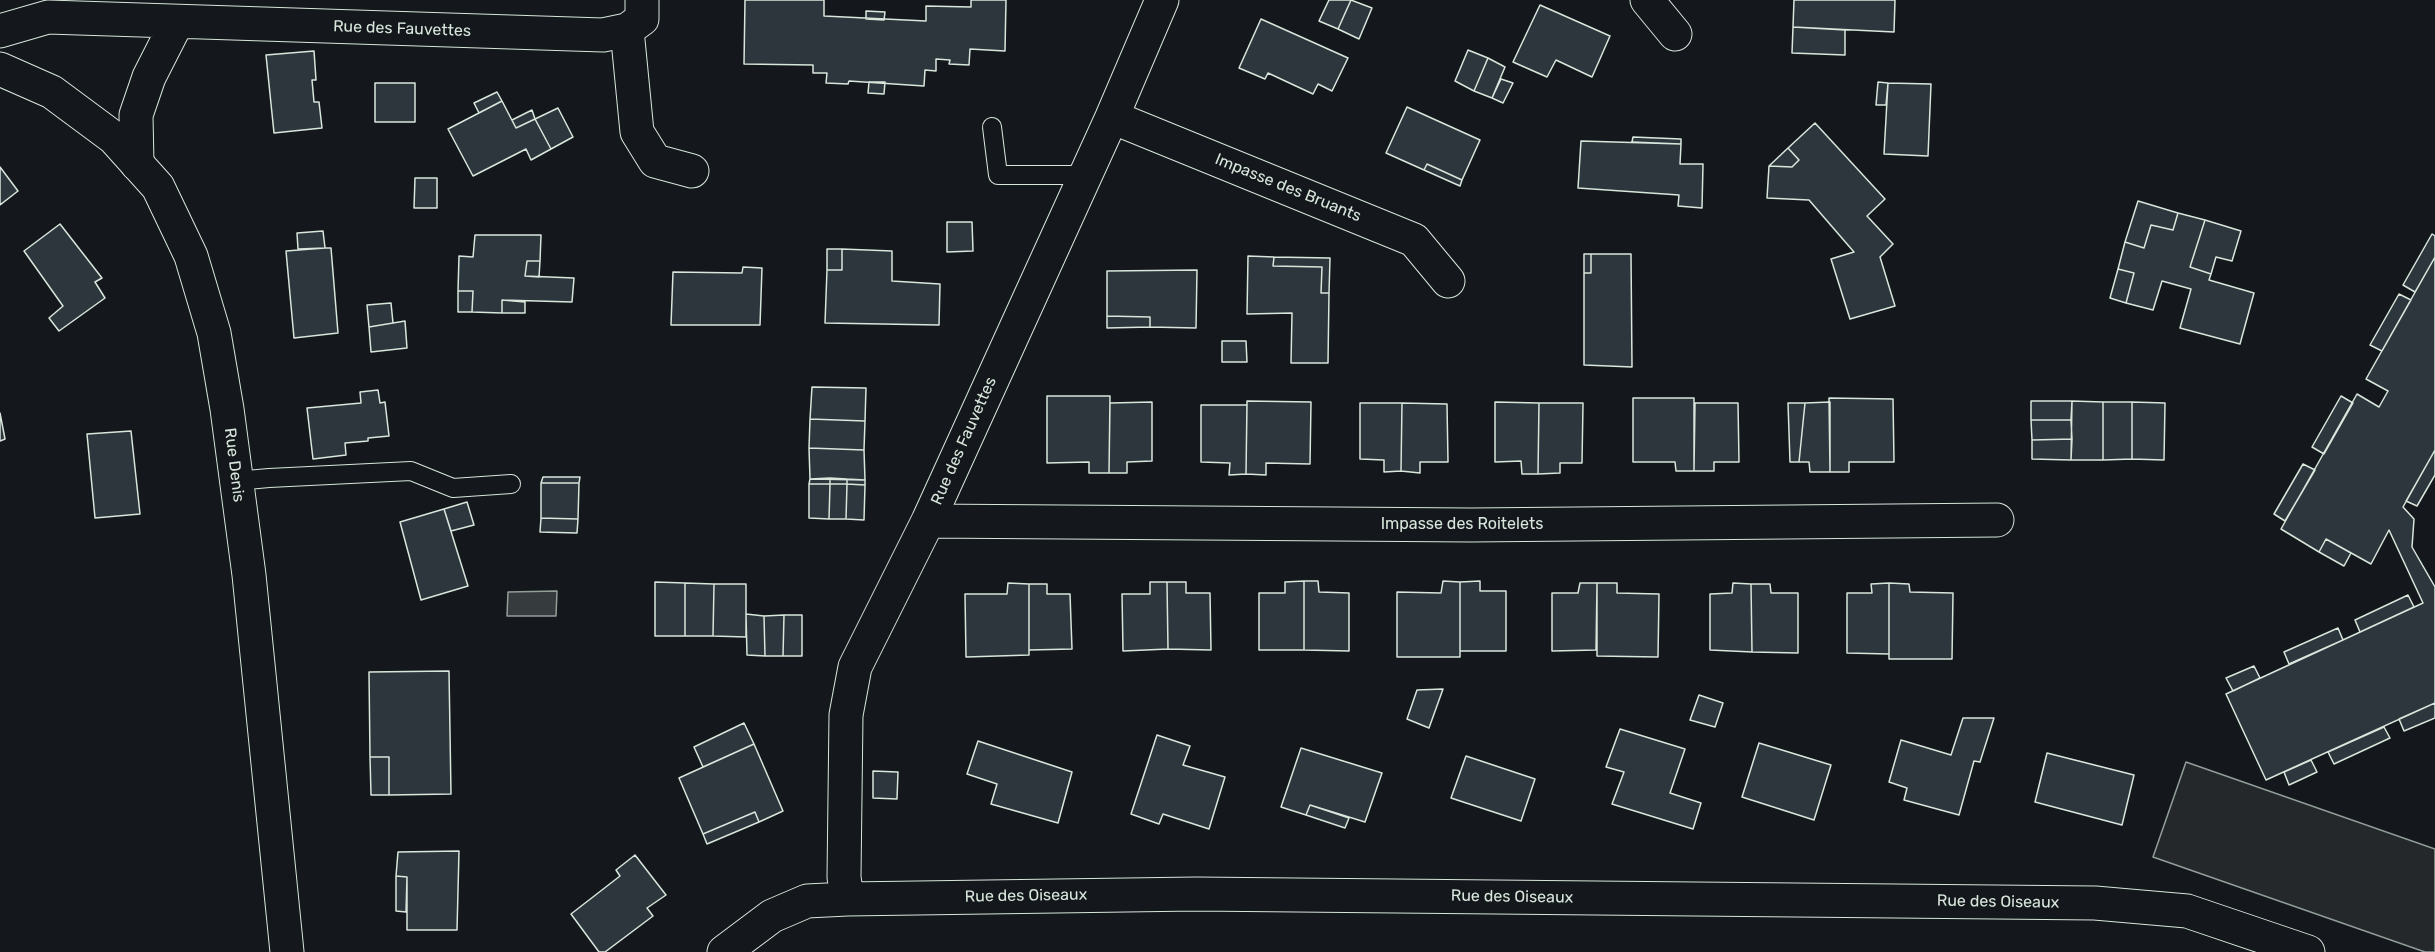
<!DOCTYPE html>
<html>
<head>
<meta charset="utf-8">
<style>
	body { margin:0 }
	canvas { display:block; background:#14181c }
</style>
</head>
<body>
<canvas width="2435" height="952"></canvas>
<script>
const c = document.querySelector('canvas').getContext('2d');
c.lineJoin = 'round';
function fill(path, color) {
  c.fillStyle = color;
  c.fill(path, 'evenodd');
}
function trace(path, color, width, dash) {
  c.strokeStyle = color;
  c.lineWidth = width;
  c.lineCap = dash ? 'butt' : 'round';
  c.setLineDash(dash || []);
  c.stroke(path);
}
function label(font, color, halo, rows, align = 'center') {
  c.font = font + ' Rubik,sans-serif';
  c.lineWidth = 4.5;
  c.setLineDash([]);
  c.textBaseline = 'middle';
  c.strokeStyle = halo;
  c.fillStyle = color;
  for (const [text, x, y, turn = 0] of rows) {
    c.save();
    c.translate(x, y);
    c.rotate((+turn || 0) * Math.PI / 180);
    c.textAlign = isNaN(turn) ? turn : align;
    if (halo) c.strokeText(text, 0, 0);
    c.fillText(text, 0, 0);
    c.restore();
  }
}
const parking = new Path2D(`
	M2186,762L2435,849V952H2425L2153,857Z`);
fill(parking, '#24282b');
trace(parking, '#939e99', 1.5);
const water = new Path2D(`
	M557,591L556,616H507L508,592Z`);
fill(water, '#363b3e');
trace(water, '#939e99', 1.5);
const building = new Path2D(`
	M745,0H824V16L926,21V6L971,7V0H1006L1005,51L970,49L969,65L949,64L950,60L936,59V71L925,70L924,86L849,81L848,84L826,83L827,73H813V65L744,64Z
	M1329,0H1351L1338,29L1319,21Z
	M1351,0L1372,8L1359,39L1338,29Z
	M1794,0H1895L1894,32L1793,27Z
	M1540,5L1610,36L1592,77L1556,60L1547,77L1513,62Z
	M866,11L885,12L884,20L866,19Z
	M1261,19L1348,58L1332,91L1318,84L1313,94L1268,73L1265,79L1239,68Z
	M1793,27L1845,30V55L1792,53Z
	M1468,50L1488,58L1474,91L1455,81Z
	M314,51L316,80H312L314,102H319L322,128L274,133L266,55Z
	M1488,58L1505,67L1492,98L1474,91Z
	M1501,79L1513,83L1503,103L1492,98Z
	M869,82H885L884,94L868,93Z
	M1878,82L1888,83L1886,105H1876Z
	M375,83H415V122H375Z
	M1888,83L1931,84L1928,156L1884,154Z
	M497,92L502,101L479,113L474,103Z
	M502,101L516,128L535,119L551,149L531,160L526,149L473,176L448,129Z
	M1407,107L1480,140L1462,180L1427,164L1424,170L1386,153Z
	M558,108L573,137L551,149L535,119Z
	M532,110L535,119L516,128L512,120Z
	M1815,123L1885,199L1867,216L1893,244L1880,257L1895,306L1850,319L1831,259L1854,252L1809,200L1767,198L1769,166L1792,167L1799,160L1788,148Z
	M1633,137L1681,139V144L1632,142Z
	M1581,141L1681,144L1680,164H1703L1702,208L1678,206L1679,195L1578,188Z
	M1788,148L1799,160L1792,167L1769,166Z
	M1427,164L1462,180L1460,186L1424,170Z
	M0,167L18,191L0,205Z
	M415,178H437V208H414Z
	M2138,201L2178,213L2173,230L2151,225L2144,248L2125,242Z
	M2178,213L2205,220L2190,267L2211,274L2209,280L2254,293L2240,344L2180,328L2191,289L2162,281L2153,310L2126,303L2134,273L2118,269L2125,242L2144,248L2151,225L2173,230Z
	M2205,220L2241,231L2232,261L2216,257L2211,274L2190,267Z
	M947,222H972L973,251L947,252Z
	M60,224L102,278L95,282L105,298L59,331L49,318L63,306L24,251Z
	M323,231L325,248L298,249L297,233Z
	M2432,234L2435,236V257L2415,292L2403,285Z
	M475,235H541L540,261H527L525,276L574,278L572,302L502,300V313L472,312L473,291H458L459,256L473,257Z
	M325,248H331L338,333L294,338L286,251Z
	M827,249H842V270H827Z
	M842,249L892,251V281L940,284L939,325L825,323L827,270H842Z
	M1584,254H1591V273H1584Z
	M1591,254H1631L1632,367L1584,365V273H1591Z
	M1248,256L1274,257L1273,266L1322,267L1321,293H1329L1328,363H1291L1292,313L1247,314Z
	M1274,257L1330,258L1329,293H1321L1322,267L1273,266Z
	M2435,257V450L2403,507L2414,519L2412,547L2435,587V703L2266,780L2226,694L2423,603L2389,530L2371,564L2326,539L2319,552L2281,529L2357,394L2379,407L2388,391L2366,379Z
	M527,261H540L539,277L525,276Z
	M743,267L762,268L760,325H671L673,272L742,273Z
	M2118,269L2134,273L2126,303L2110,298Z
	M1197,270L1196,328L1150,327V317L1107,316V271Z
	M458,291H473L472,312H458Z
	M2399,294L2411,300L2382,351L2370,345Z
	M502,300L525,302V313H502Z
	M391,303L393,323L369,327L367,305Z
	M1107,316L1150,317V327L1107,328Z
	M405,321L407,348L371,352L369,327Z
	M1222,341H1246L1247,362H1222Z
	M812,387L866,388L865,421L810,419Z
	M378,390L380,403L385,402L389,436L368,438V441L345,443L346,455L313,459L307,408L361,403L360,392Z
	M1047,396H1110L1109,473H1089V462L1047,463Z
	M2341,396L2353,403L2324,454L2312,447Z
	M1633,398H1694V471H1676L1675,462H1633Z
	M1829,398L1893,399L1894,462H1849V472H1830Z
	M1247,401L1311,402L1310,464L1266,463V475L1246,474Z
	M2031,401H2072L2071,420H2031Z
	M2072,401L2103,402V460H2071Z
	M1152,402V461L1127,462V473H1109L1110,403Z
	M1495,402L1539,403L1538,474H1522L1521,461L1495,462Z
	M1830,402V472H1810L1809,462H1799L1805,403Z
	M2103,402H2132V459L2103,460Z
	M2132,402L2165,403L2164,460L2132,459Z
	M1360,403H1402L1401,471L1384,472V460L1360,459Z
	M1402,403L1447,404L1448,462H1420V473L1401,471Z
	M1539,403H1583L1582,463H1560V473L1538,474Z
	M1695,403H1738L1739,462H1714V471H1694Z
	M1788,403H1805L1799,462H1790Z
	M1201,405H1247L1246,474L1229,475L1230,463L1201,462Z
	M0,413L5,439L0,441Z
	M810,419L865,421L864,450L809,448Z
	M2031,420H2071L2072,439L2032,440Z
	M131,431L140,514L95,518L87,434Z
	M2072,439L2071,460L2032,459V440Z
	M809,448L864,450L865,480L810,479Z
	M2435,450V475L2417,506L2406,501Z
	M2303,464L2315,470L2285,521L2274,514Z
	M543,477H580L579,483H541Z
	M830,478L847,479V484H830Z
	M830,478V484H809L810,479Z
	M847,479L865,480V485L847,484Z
	M541,483H579L578,519L541,518Z
	M809,484H830L829,519L809,518Z
	M830,484H847L846,519H829Z
	M847,484L865,485L864,520L846,519Z
	M467,502L474,525L451,531L444,509Z
	M444,509L468,586L421,600L400,522Z
	M541,518L578,519L577,533L540,532Z
	M2326,539L2351,553L2344,566L2319,552Z
	M1304,581H1318L1319,592L1349,593V651L1304,650Z
	M1304,581V650H1259V593H1285V582Z
	M1443,581L1460,582V657H1397V592L1441,593Z
	M1480,581V591H1506V651H1460V582Z
	M655,582L685,583V636H655Z
	M1150,582H1167L1168,649L1123,651L1122,594H1150Z
	M1167,582H1186V593H1210L1211,650L1168,649Z
	M685,583L714,584L713,636H685Z
	M1008,583L1029,584V655L966,657L965,594H1007Z
	M1580,583H1597L1596,650L1552,651V593H1578Z
	M1597,583H1617V593L1659,594L1658,657L1597,656Z
	M1733,583L1751,584L1752,652L1710,650V594L1732,593Z
	M1889,583V654L1847,653V593H1872L1871,584Z
	M1889,583L1909,584L1910,592L1953,593L1952,659H1889Z
	M714,584H746V637L713,636Z
	M1029,584H1047V594H1070L1072,649L1029,650Z
	M1751,584H1770L1771,593H1798V653L1752,652Z
	M2408,595L2414,607L2360,632L2355,620Z
	M746,614L764,616L765,656L747,655Z
	M784,615H802V656H783Z
	M784,615L783,656H765L764,616Z
	M2338,628L2343,640L2289,664L2284,652Z
	M2254,666L2260,678L2233,691L2226,678Z
	M449,671L451,794L389,795V757H370L369,672Z
	M1443,689L1429,728L1407,719L1417,690Z
	M1699,695L1723,703L1715,727L1690,720Z
	M2435,703V718L2404,731L2399,719Z
	M1963,718H1994L1980,762L1974,761L1959,815L1904,800L1907,788L1889,782L1901,740L1951,755Z
	M744,723L754,744L703,767L694,747Z
	M2384,727L2390,738L2334,764L2328,752Z
	M1620,729L1685,749L1670,793L1701,803L1693,829L1612,804L1624,772L1606,767Z
	M1157,735L1190,746L1183,765L1225,777L1209,829L1163,814L1159,824L1131,814Z
	M978,741L1072,772L1058,823L991,804L997,784L967,774Z
	M1759,743L1831,765L1814,820L1742,797Z
	M754,744L783,811L759,822L755,812L703,834L679,778Z
	M1301,748L1382,773L1365,822L1310,805L1306,815L1281,807Z
	M2047,753L2134,775L2122,825L2035,802Z
	M1466,756L1535,779L1521,821L1451,798Z
	M370,757H389V795H371Z
	M2311,760L2317,772L2289,785L2284,772Z
	M873,771L898,772L897,799L873,798Z
	M1310,805L1349,818L1345,828L1306,815Z
	M755,812L759,822L707,844L703,834Z
	M459,851L457,930H407V877L396,876L398,852Z
	M635,855L666,895L647,908L653,916L605,952H599L571,914L620,876L616,870Z
	M396,876L407,877L406,912L396,911Z`);
fill(building, '#2c363c');
trace(building, '#d8e6dc', 1.5);
const service = new Path2D(`
	M992,127L998,175H1084
	M236,481L269,478L411,471L453,488L511,484`);
const minor = new Path2D(`
	M1647,0L1675,34
	M627,30L637,132L655,161L692,171
	M0,31L48,17L603,35L627,30L642,19V0
	M1112,117L1414,240L1448,281
	M137,164L136,115L149,77L177,22
	M928,521L1471,525L1997,520
	M847,899L844,877L846,715L855,667L928,521L1112,117L1162,0
	M724,952L772,916L807,901L847,899L1196,894L2095,903L2187,911L2308,952`);
const tertiary = new Path2D(`
	M0,69L52,92L114,138L158,187L191,256L214,333L227,409L249,575L287,952`);
trace(service, '#d8e6dc', 20);
trace(minor, '#d8e6dc', 35);
trace(tertiary, '#d8e6dc', 35);
trace(service, '#14181c', 18);
trace(minor, '#14181c', 33);
trace(tertiary, '#14181c', 33);
label('16px', '#d8e6dc', '#14181c', [
	["Rue des Fauvettes",402,29,2],
	["Impasse des Bruants",1288,188,22],
	["Rue des Fauvettes",964,441,-66],
	["Rue Denis",234,465,83],
	["Impasse des Roitelets",1462,524],
	["Rue des Oiseaux",1026,896,-1],
	["Rue des Oiseaux",1512,897,1],
	["Rue des Oiseaux",1998,902,1]
]);
</script>
</body>
</html>
